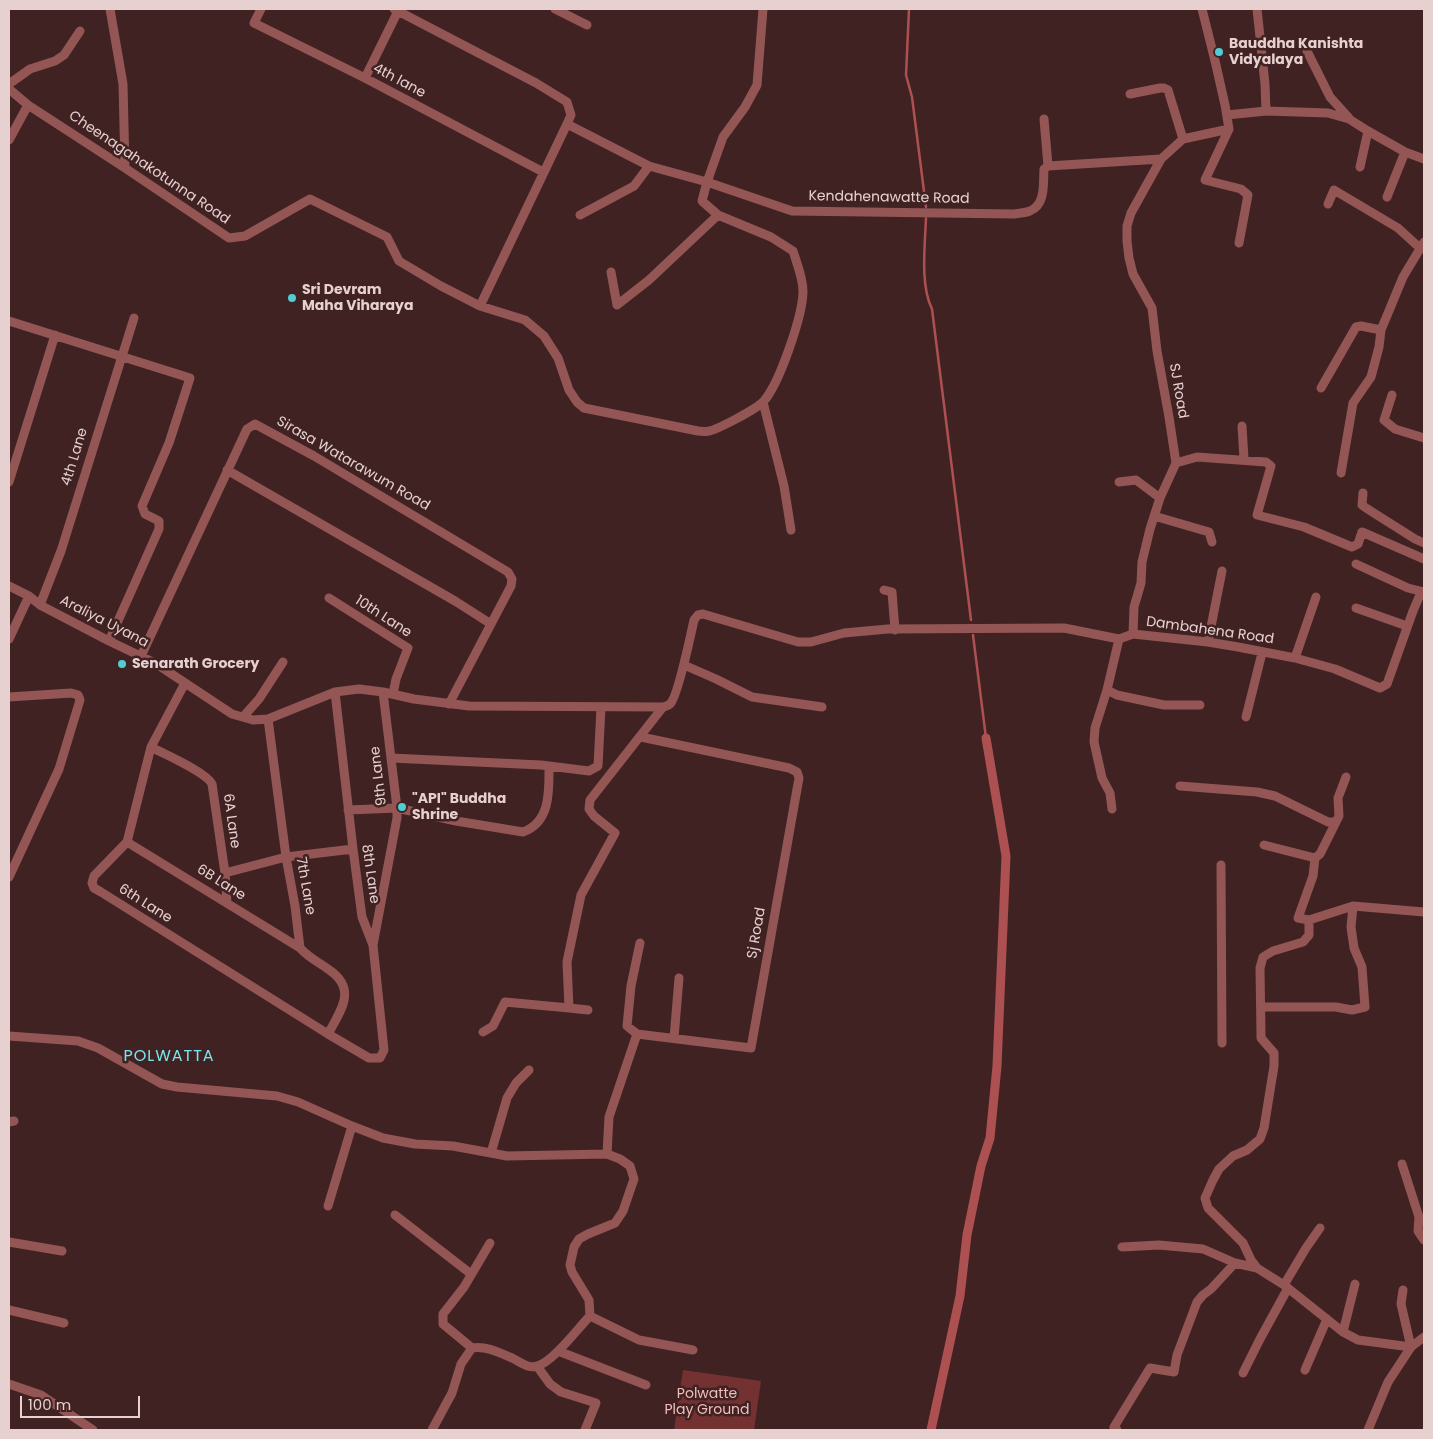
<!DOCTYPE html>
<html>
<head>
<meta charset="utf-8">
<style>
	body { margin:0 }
	#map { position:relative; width:1433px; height:1439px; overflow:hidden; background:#412222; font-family:Poppins,sans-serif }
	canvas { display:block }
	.frame { position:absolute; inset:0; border:10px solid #e6d1d0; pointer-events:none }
	.scale { position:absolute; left:20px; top:1396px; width:120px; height:22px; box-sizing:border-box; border:2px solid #e6d1d0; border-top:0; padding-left:6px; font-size:15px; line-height:18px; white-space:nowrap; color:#e6d1d0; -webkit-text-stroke:4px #412222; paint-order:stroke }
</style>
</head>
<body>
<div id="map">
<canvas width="1433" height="1439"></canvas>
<div class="frame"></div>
<div class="scale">100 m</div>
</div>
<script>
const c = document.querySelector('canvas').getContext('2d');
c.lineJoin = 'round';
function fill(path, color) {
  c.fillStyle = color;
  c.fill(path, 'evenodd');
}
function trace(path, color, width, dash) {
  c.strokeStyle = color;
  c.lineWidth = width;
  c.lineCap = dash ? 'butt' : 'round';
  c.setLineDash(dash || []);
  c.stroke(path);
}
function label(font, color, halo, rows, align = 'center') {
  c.font = font + ' Poppins,sans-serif';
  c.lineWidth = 5;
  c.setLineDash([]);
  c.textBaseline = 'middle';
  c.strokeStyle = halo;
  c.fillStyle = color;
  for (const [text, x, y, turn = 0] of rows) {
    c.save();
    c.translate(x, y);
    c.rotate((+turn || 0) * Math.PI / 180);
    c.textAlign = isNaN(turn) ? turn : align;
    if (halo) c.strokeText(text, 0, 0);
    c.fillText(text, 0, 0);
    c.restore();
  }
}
fill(new Path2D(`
	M683,1370L761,1381L754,1430H674Z`), '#733132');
trace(new Path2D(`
	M909,9L906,75L912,97L926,207
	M926,218C925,245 920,285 932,309L971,620
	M973,635L986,738`), '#ad5051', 2.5);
trace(new Path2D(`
	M931,1430L960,1296L967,1235L981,1166L990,1138L997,1066L1006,856L986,738`), '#ad5051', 9);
trace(new Path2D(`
	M110,9L123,84L125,168
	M261,9L254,23L365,78L543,172
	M394,9L536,83L567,102L571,115L567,124L649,166L707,182L792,211L1014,214C1019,213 1025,213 1030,211C1046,204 1043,184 1044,169L1048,166L1161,159L1183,139L1229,129L1225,105L1216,65L1202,9
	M555,9L587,25
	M1257,9L1265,84L1266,111
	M1307,51L1330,97L1349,118
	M365,78L399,9
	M9,84L30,69L55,61L64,55L80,31
	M9,89L28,105L125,168L229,238L245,236L310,199L387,237L399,261L441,286L480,306L525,320L544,336L558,358L569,390L577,402L584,408L698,431C701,431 706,432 709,431C719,429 756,409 763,402C779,385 803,315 803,291C803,278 797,264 793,251L771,237L718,215L702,201L707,182L723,137L745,107L757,85L763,9
	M1130,94L1160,88H1164L1168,90L1183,139
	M1227,115L1266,111L1328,113L1349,119L1368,131L1405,152L1424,159
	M1044,119L1048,166
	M1229,129L1205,180L1241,189L1248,195L1239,243
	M9,140L28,105
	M1360,167L1368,131
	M1387,197L1405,152
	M1328,204L1334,190L1398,228L1421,249
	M580,215L634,186L649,166
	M611,272L617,305L649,280L718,215
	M480,306L567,124
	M9,321L190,378L169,443L142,506L145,514L159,521V529L109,641
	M1321,388L1356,327L1361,326L1381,330L1403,277L1424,242
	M1392,395L1384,420L1395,429L1424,438
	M763,402L784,486L791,530
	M1242,426L1244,459
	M1176,463L1197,457L1266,462L1271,466L1257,515L1304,527L1352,547L1358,544L1362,532L1424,559
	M227,470L455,601L491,624
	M1341,473L1353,403L1371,377L1379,347L1381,330
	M9,482L55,335
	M1119,482L1136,480L1160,498
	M1363,493L1362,505L1366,508L1415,539L1424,543
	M1154,516L1209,532L1212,542
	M1356,564L1408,588L1424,592
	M9,586L29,596L40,605L109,641L155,663L232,714L253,720L268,719L335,692L359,689L383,692L414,699L469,706L663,707C666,706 668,706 670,704C678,697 691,633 694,620L698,615L703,614L798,642H811L844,633L888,629L1064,628L1119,639L1133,634L1208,642L1238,647L1295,658L1335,669L1380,688L1387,684L1413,611L1419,597L1424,592
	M884,590L892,592L895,630
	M329,598L408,648L396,679L393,694
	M40,605L61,551L134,318
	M1356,608L1407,626
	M1133,634L1134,607L1141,583L1142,562L1150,529L1160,498L1176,463L1169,417L1157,351L1152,308L1133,274L1129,258L1127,241V226L1131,213L1161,159
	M9,639L29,596
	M1208,642L1222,571
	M141,656L247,429L255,424L314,456L508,572L512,579L511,586L449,704
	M1295,658L1316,597
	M684,665L716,679L752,697L822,707
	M185,683L151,747L127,842L94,876L92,883L94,888L101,892L328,1034L369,1058H380L384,1050L373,945L362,917L353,849L335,692
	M1107,690L1117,695L1164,705H1200
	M9,697L71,693L78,695L80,700L59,769L9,877
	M243,717L259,699L283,662
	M1246,717L1262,653
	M268,719L286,857L295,906L300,948C308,957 318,962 328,969C358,989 341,1010 328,1034
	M151,747C164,754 206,772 212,784L225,873L227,903
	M391,758L541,765L589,771L598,766L601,708
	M1180,786L1257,792L1275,796L1328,822H1336
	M1112,809L1110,793L1102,778L1094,742L1095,728L1107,690L1119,639
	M348,810L397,808L456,821L523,832C551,822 549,790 549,766
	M127,842L300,948
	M1264,845L1315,858L1313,876L1298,918L1309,920
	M1315,858L1320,854L1339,816L1338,798L1346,777
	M1221,865L1222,1043
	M225,873L286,857L353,849
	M640,943L631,986L627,1026L637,1034L751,1048L799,778L797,772L789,768L641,737
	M373,945L397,818V808L383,692
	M1261,1007H1336L1352,1010L1365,1007L1362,967L1354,948L1351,927L1353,906
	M588,1010L569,1008L567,962L581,895L615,833L594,816L589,809L590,800L663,707
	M483,1032L493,1026L505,1002L569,1008
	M9,1036L78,1041L98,1048L162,1084L177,1087L277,1096L298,1102L352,1126L383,1138L415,1144L453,1146L507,1156L607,1154L620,1159L630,1166L634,1179L623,1211L615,1223L588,1234L579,1239L574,1247L570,1265L572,1272L589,1300L590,1316C578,1328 553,1362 537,1366C528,1369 520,1362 512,1358C498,1352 487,1346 472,1348L443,1324V1314L464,1287L490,1243
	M674,1038L679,978
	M9,1122L14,1121
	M491,1153L507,1098L516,1083L529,1070
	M607,1154L609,1117L637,1034
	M1402,1164L1419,1217L1418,1231L1424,1240
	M328,1206L352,1126
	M395,1215L471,1274
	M9,1242L62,1251
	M1122,1247L1159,1245L1203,1249L1235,1263L1257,1268
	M1284,1285L1306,1248L1320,1228
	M1403,1290L1401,1304L1411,1347L1358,1340L1343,1332L1284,1285L1257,1268L1251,1260L1243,1243L1208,1208L1205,1198L1213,1180L1219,1169L1233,1156L1247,1150L1260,1139L1264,1128L1274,1066V1053L1261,1038V1035L1260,968L1263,957L1273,951L1303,942L1309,935V920L1353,906L1424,912
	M9,1310L64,1323
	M590,1316L639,1340L693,1350
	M1343,1332L1355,1284
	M558,1351L646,1385
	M537,1366L550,1384L561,1392L596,1403L585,1430
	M1305,1370L1327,1319
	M1243,1373L1260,1339L1288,1288
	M9,1384L41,1395L93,1430
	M432,1430L452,1393L461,1364L472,1348
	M1117,1430L1114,1427L1150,1368L1174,1372L1177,1355L1197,1302L1203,1295L1211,1289L1235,1263
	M1368,1430L1388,1382L1411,1347L1424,1337`), '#935655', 9);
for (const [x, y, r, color] of [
	[1219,52,5,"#51ccd4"],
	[292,298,5,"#51ccd4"],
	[122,664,5,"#51ccd4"],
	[402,807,5,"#51ccd4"]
]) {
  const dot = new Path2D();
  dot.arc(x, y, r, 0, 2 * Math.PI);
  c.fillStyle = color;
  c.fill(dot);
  trace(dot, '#412222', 2);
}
label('bold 14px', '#e6d1d0', '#412222', [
	["Bauddha Kanishta",1229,44],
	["Vidyalaya",1229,60],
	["Sri Devram",302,290],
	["Maha Viharaya",302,306],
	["Senarath Grocery",132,664],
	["\"API\" Buddha",412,799],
	["Shrine",412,815]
], 'left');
label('14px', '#e6d1d0', '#412222', [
	["4th lane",399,81,28],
	["Cheenagahakotunna Road",149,168,34],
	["Kendahenawatte Road",889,198,1],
	["SJ Road",1178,391,80],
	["4th Lane",75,457,-73],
	["Sirasa Watarawum Road",353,464,30],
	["10th Lane",383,617,33],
	["Araliya Uyana",104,622,27],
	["Dambahena Road",1210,631,8],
	["9th Lane",379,776,-97],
	["6A Lane",231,821,82],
	["8th Lane",370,874,82],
	["6B Lane",221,883,32],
	["7th Lane",305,886,80],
	["6th Lane",145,904,32],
	["Sj Road",757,933,-80]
]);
label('14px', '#f2bdbb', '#412222', [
	["Polwatte",707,1394],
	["Play Ground",707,1410]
]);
c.letterSpacing = '1px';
label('16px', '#79e5ec', '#412222', [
	["POLWATTA",169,1057]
]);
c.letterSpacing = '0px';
</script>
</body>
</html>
